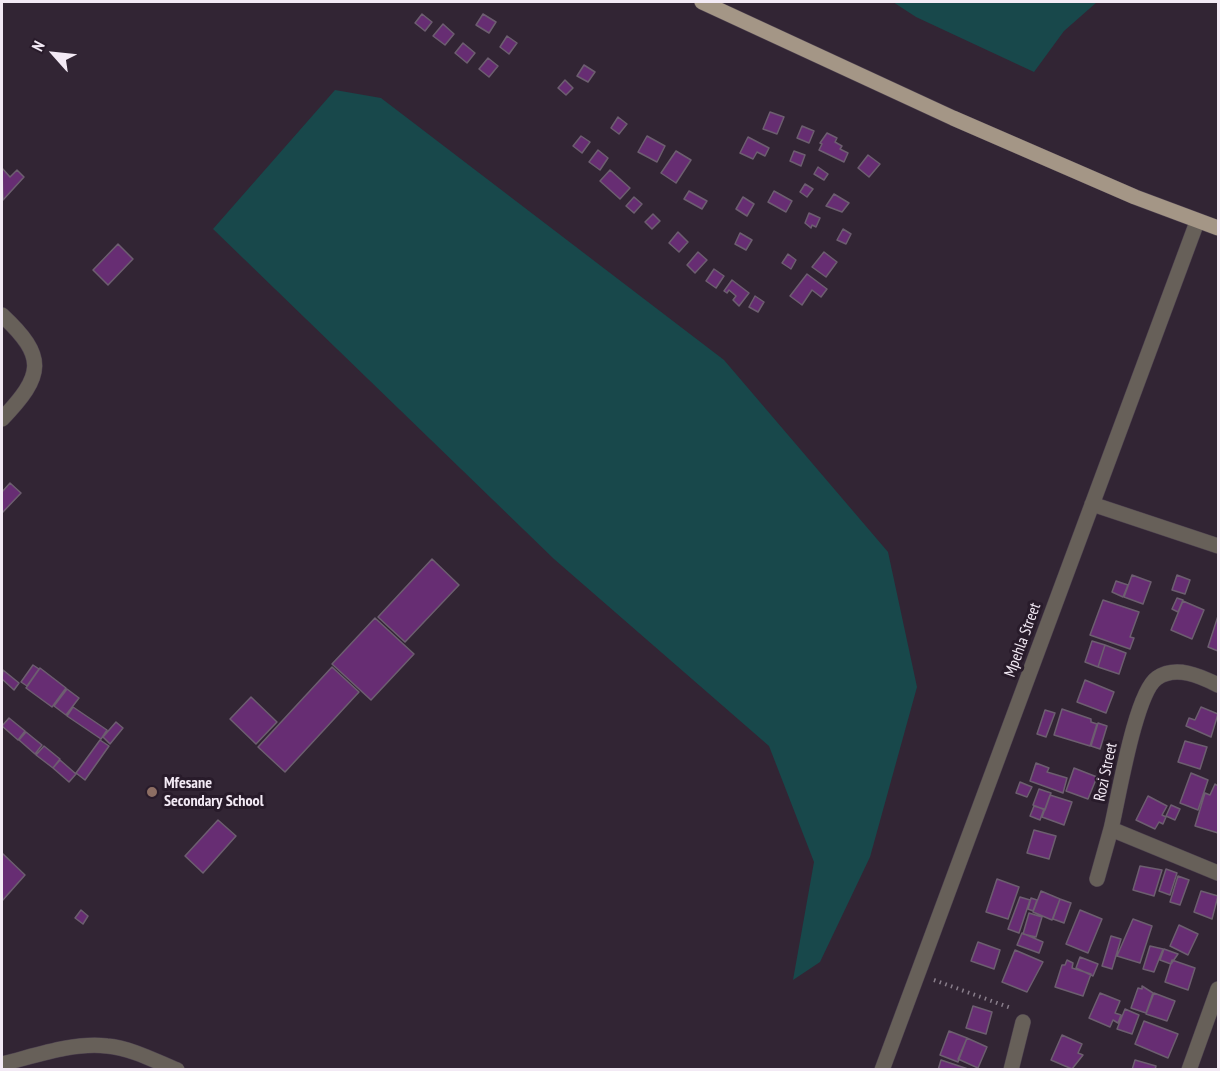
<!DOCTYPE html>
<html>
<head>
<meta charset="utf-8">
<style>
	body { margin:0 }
	#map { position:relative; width:1220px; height:1071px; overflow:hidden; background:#322534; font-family:"PT Sans Narrow",sans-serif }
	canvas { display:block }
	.frame { position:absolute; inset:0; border:3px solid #f3eaf5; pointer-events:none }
	.north { position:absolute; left:24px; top:24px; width:60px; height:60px; -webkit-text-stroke:4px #281b2a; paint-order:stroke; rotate:297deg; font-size:16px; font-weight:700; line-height:24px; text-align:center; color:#f3eaf5 }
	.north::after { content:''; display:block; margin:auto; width:21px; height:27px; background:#f3eaf5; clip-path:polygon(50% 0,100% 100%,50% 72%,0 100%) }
</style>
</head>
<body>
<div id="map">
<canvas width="1220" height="1071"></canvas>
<div class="frame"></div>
<div class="north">N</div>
</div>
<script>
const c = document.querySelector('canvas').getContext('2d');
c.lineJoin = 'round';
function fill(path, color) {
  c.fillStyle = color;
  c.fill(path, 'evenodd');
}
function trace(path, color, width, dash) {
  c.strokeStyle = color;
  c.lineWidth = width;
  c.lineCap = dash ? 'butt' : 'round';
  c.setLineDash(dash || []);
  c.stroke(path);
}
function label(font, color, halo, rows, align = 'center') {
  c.font = font + ' "PT Sans Narrow",sans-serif';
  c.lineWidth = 6;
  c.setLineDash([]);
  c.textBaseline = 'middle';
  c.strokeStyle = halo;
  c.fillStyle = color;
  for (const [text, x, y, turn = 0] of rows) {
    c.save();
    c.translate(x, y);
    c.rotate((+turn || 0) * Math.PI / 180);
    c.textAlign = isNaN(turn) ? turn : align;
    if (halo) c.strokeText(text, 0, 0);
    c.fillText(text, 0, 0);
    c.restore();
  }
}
fill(new Path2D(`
	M893,2H1097L1064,31L1034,72L916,17Z
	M335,90L381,98L724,360L888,552L917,687L870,857L820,962L793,980L814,862L769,746L554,559L213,229Z`), '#18484b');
const building = new Path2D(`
	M422,14L432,22L425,31L415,23Z
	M483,14L496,22L489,33L476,25Z
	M443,24L454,34L445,45L433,36Z
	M507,36L517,43L509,54L500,47Z
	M463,43L475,53L467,63L455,53Z
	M488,58L498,66L489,77L479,69Z
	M584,65L595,72L588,82L577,76Z
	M565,80L573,88L566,95L558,88Z
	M770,112L784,117L777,134L763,129Z
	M618,117L627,124L619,134L611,128Z
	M802,126L814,131L809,143L797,138Z
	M827,133L837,138L835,142L842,146L840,149L848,153L844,162L819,150L822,144L820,143Z
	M581,136L590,142L582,153L573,146Z
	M647,136L665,146L657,162L638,152Z
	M748,137L769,148L765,156L757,152L753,159L740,153Z
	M598,150L608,158L600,170L589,162Z
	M676,151L691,160L676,183L661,173Z
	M794,151L805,155L801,166L790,161Z
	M868,155L880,164L869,177L858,168Z
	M818,167L828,174L824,180L814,174Z
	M2,168L10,177L17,170L24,177L3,200Z
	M610,170L630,188L620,199L600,181Z
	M805,184L813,189L807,197L800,192Z
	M689,191L707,201L702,209L684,199Z
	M774,191L792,201L786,212L768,202Z
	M834,194L849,203L842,212L826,206Z
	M634,197L642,204L634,213L626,206Z
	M743,197L754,204L747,216L736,209Z
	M809,213L820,218L816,227L812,225L811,228L805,223Z
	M653,214L660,221L652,229L645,222Z
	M843,229L851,234L846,244L837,240Z
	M678,232L688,242L679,252L669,243Z
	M740,233L752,240L746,250L735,244Z
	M118,244L133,259L108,285L93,270Z
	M698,252L707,260L695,273L687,265Z
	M824,252L837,262L826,277L812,267Z
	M788,254L796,260L791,269L782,263Z
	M714,269L724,276L716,288L706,281Z
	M807,274L827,289L821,297L812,290L802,305L790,296Z
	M732,280L749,293L739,306L733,300L736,296L729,290L727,293L724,291Z
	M755,296L764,302L758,312L749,307Z
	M10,483L21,493L2,513V492Z
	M432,559L459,585L405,642L378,617Z
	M1132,575L1151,582L1143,604L1124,597Z
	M1177,575L1190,580L1185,594L1172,590Z
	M1116,581L1128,585L1123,597L1112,592Z
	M1177,598L1183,600L1178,612L1172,609Z
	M1103,600L1139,612L1130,637L1134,638L1130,649L1090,635Z
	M1183,601L1204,610L1192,639L1171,630Z
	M1218,616V651L1208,647Z
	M375,618L414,654L371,700L332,664Z
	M1092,641L1105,645L1098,667L1085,662Z
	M1105,645L1126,653L1119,674L1098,667Z
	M33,665L39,669L27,686L21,682Z
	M332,667L359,692L285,772L258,747Z
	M40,668L66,688L52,707L26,688Z
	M3,670L19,683L14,690L2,679Z
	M1085,680L1114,692L1106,713L1077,702Z
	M67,689L79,698L66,715L54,706Z
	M251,697L277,722L256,744L230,719Z
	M73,707L107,730L101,739L67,716Z
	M1201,707L1218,714L1211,737L1186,726L1189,718L1195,720Z
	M1062,709L1091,719V722L1097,724L1090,746L1054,735Z
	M1045,710L1055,713L1046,737L1037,734Z
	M9,718L25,731L18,740L2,726Z
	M116,722L123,728L110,744L103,737Z
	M1098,723L1107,726L1100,749L1091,746Z
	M26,732L42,745L35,754L19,740Z
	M100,740L109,746L85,780L76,773Z
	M1185,741L1207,747L1200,769L1178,762Z
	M44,746L60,759L53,768L36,755Z
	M60,760L76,774L69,782L53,768Z
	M1036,763L1049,768L1047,772L1067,778L1063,793L1030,781Z
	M1074,768L1097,777L1088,799L1066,791Z
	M1191,773L1208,780L1198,810L1180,803Z
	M1020,782L1032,787L1027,797L1016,793Z
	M1215,784L1218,786V833L1195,826L1205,793L1210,795Z
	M1039,789L1051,793L1045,810L1033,805Z
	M1050,795L1072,802L1064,825L1042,817Z
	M1148,796L1167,806L1162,815L1166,817L1163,824L1159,822L1155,829L1136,820Z
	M1171,805L1180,809L1175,820L1166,816Z
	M1034,806L1044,809L1040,820L1030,816Z
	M218,820L236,836L203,873L185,856Z
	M1034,830L1056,836L1049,859L1027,853Z
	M2,853L25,875L2,901Z
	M1140,866L1162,870L1154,896L1133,890Z
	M1166,869L1177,873L1170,895L1159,891Z
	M1178,876L1189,880L1180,905L1170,902Z
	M997,879L1019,887L1008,919L986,912Z
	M1041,891L1060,899L1052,920L1033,912Z
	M1201,891L1218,896L1212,919L1194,912Z
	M1020,897L1030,900L1019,933L1008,929Z
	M1031,898L1037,900L1033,911L1028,909Z
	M1060,899L1071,903L1064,923L1053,919Z
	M81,910L88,916L83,924L75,918Z
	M1080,910L1102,919L1088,953L1066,944Z
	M1029,913L1042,917L1036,937L1023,934Z
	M1133,919L1152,926L1140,963L1117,956Z
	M1179,925L1198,934L1188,955L1170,946Z
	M1022,933L1043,942L1039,953L1017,945Z
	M1111,936L1121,939L1112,969L1102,966Z
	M978,942L1000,950L994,969L971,961Z
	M1150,946L1163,949L1154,972L1143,969Z
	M1164,949L1178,954L1171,964L1160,960Z
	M1015,950L1043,962L1027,992L1002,982Z
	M1080,957L1098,964L1093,976L1076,968Z
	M1067,960L1073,963L1072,968L1091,974L1083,996L1055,987L1062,965H1065Z
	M1172,960L1195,968L1188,990L1165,982Z
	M1142,986L1153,993L1146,1013L1131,1008L1138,988L1142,989Z
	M1100,993L1120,1001L1115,1013L1121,1015L1118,1023L1113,1020L1110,1027L1089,1018Z
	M1154,993L1175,1001L1167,1021L1146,1014Z
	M973,1006L992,1012L986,1034L966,1028Z
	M1125,1009L1139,1015L1132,1034L1117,1029Z
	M1144,1021L1178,1034L1168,1058L1135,1044Z
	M949,1031L967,1038L958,1062L940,1055Z
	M1062,1035L1082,1044L1078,1053L1083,1055L1072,1069L1051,1060Z
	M967,1038L987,1047L978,1068L958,1059Z
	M941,1060L971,1070H938Z
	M1135,1060L1156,1066L1155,1070H1132Z`);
fill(building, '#672d73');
trace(building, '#6d5e70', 1.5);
const minor = new Path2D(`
	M2,315C47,357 44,375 2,419
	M1092,504L1218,546
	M1218,685C1200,676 1176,665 1157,678C1135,693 1118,801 1111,829L1218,873
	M1097,879L1111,829
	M2,1064C35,1056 72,1042 107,1046C131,1048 155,1061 177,1070
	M882,1070L1197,222
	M1011,1070L1023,1022
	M1189,1070L1218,989`);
const major = new Path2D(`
	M702,2L953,118L1135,197L1218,228`);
trace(minor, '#4d414f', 16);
trace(major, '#4d414f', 16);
trace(new Path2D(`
	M934,980L1011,1008`), '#897e8b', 4, [1.5, 4.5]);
trace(minor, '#676059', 15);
trace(major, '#a49686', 15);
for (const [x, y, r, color] of [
	[152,792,6,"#8d6e63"]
]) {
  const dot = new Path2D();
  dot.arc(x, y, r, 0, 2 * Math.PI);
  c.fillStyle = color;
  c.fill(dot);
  trace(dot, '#281b2a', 2);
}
label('16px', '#f3eaf5', '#281b2a', [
	["Mpehla Street",1023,640,-70],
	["Rozi Street",1106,772,-78]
]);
label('bold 16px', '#f3eaf5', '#281b2a', [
	["Mfesane",164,783],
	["Secondary School",164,801]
], 'left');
</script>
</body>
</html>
